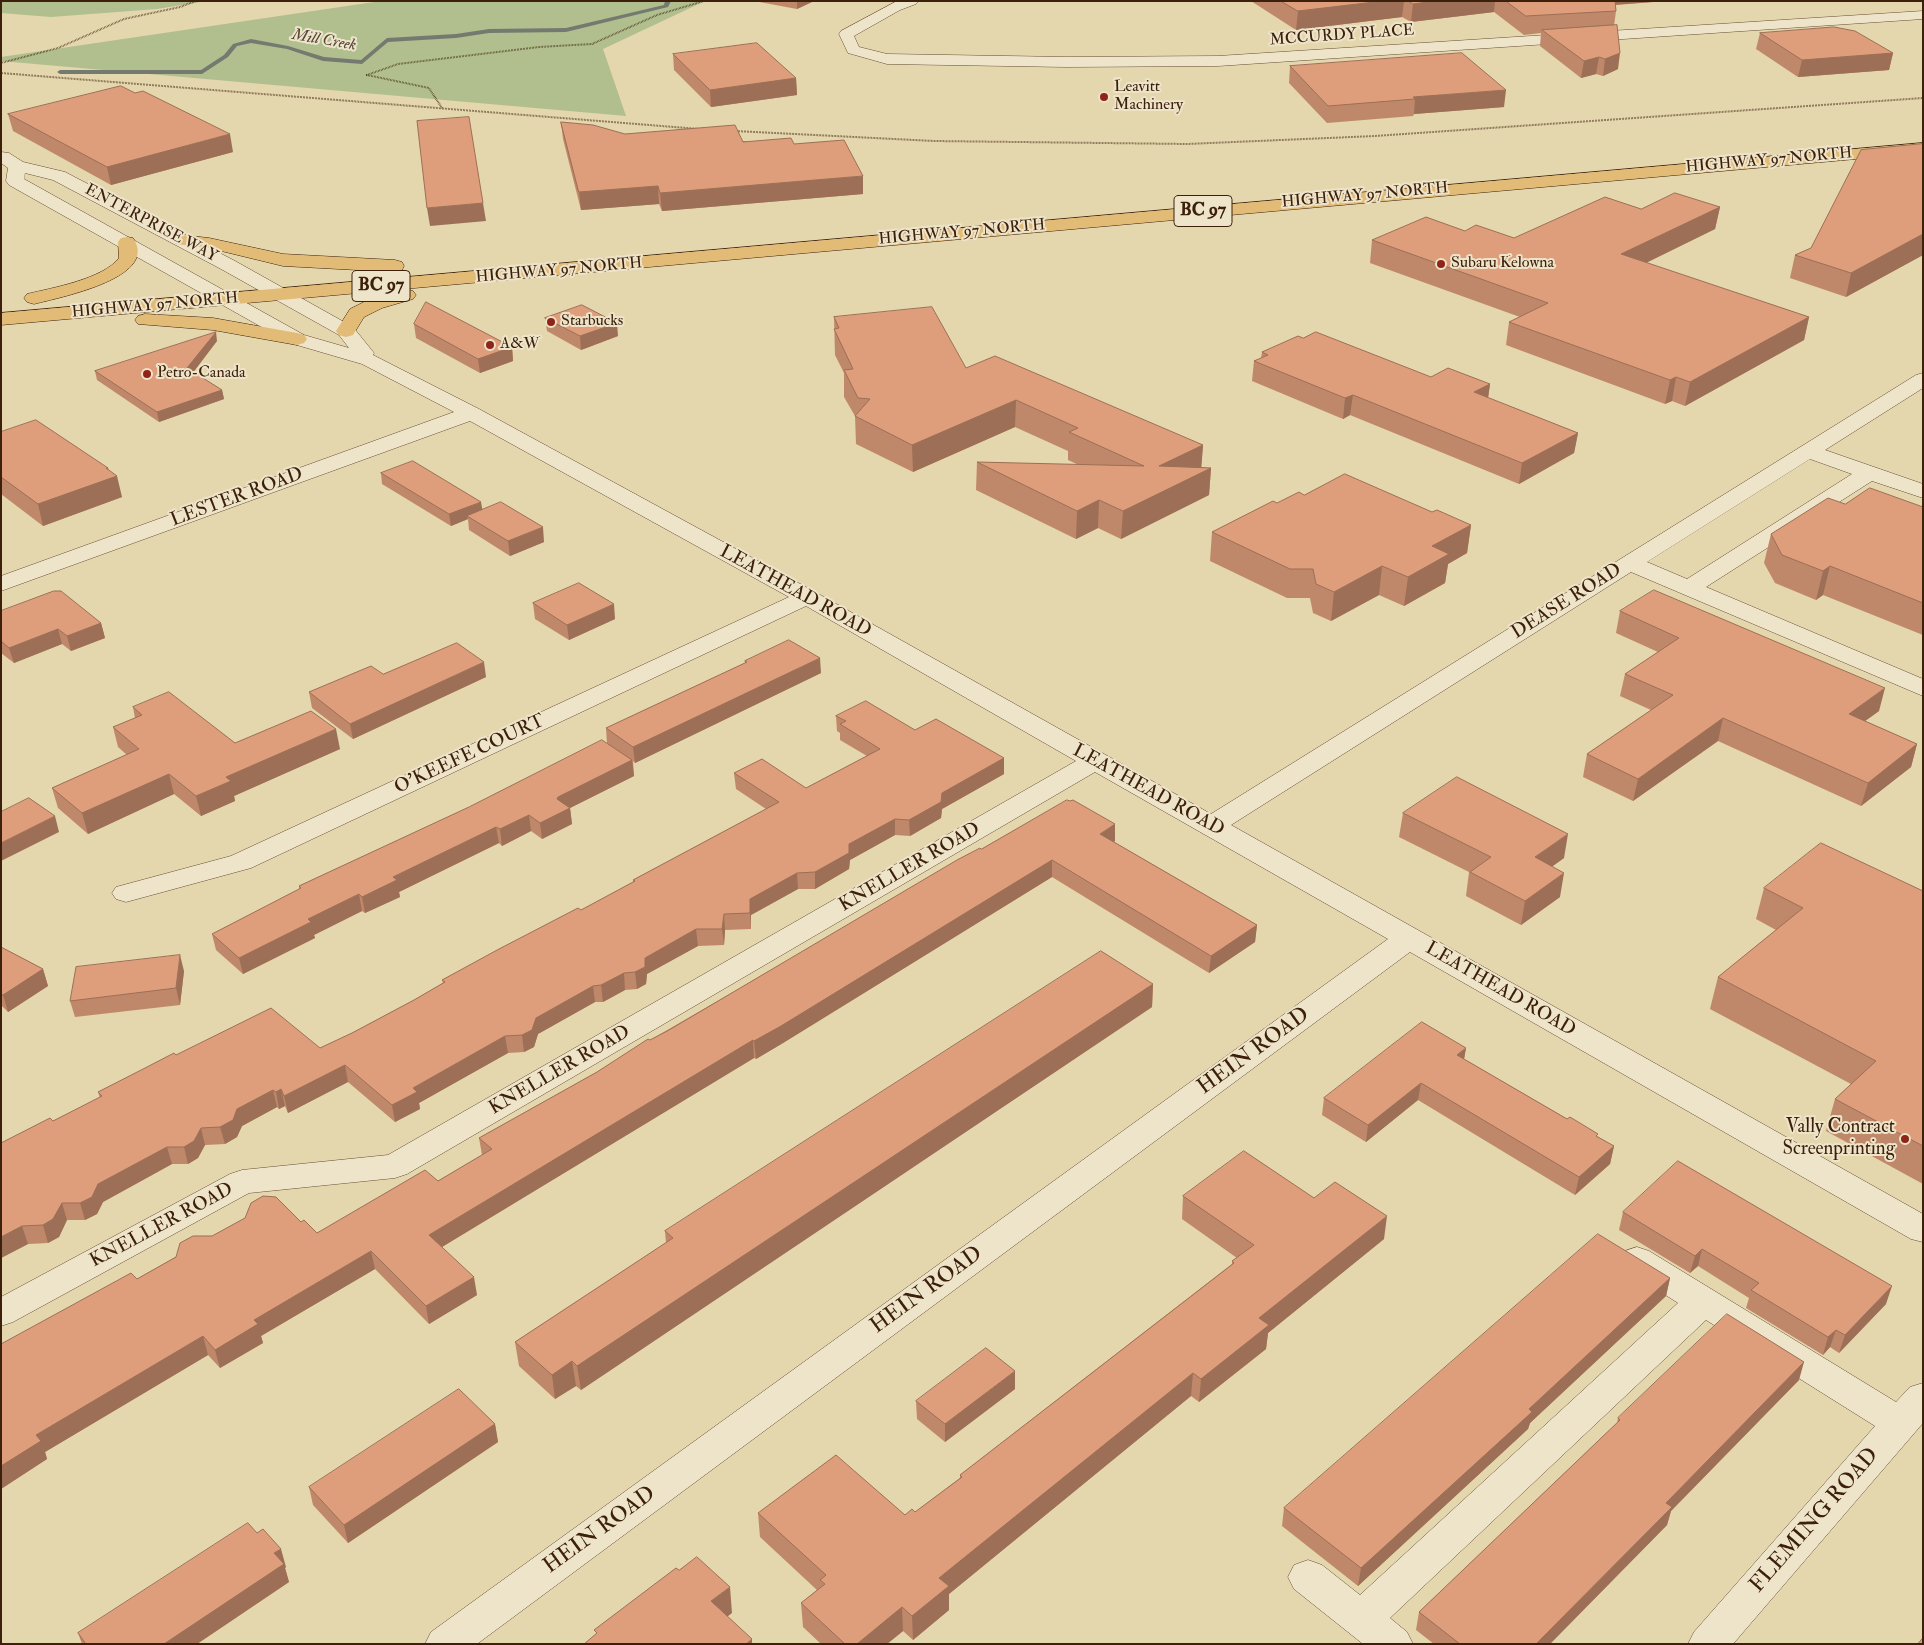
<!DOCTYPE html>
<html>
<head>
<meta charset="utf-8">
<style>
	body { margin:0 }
	#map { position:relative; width:1924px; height:1645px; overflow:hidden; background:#e4d6ad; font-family:"IM FELL Double Pica",serif }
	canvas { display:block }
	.frame { position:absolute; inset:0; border:2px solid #3d200c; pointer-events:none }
</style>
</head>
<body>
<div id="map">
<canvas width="1924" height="1645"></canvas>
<div class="frame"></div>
</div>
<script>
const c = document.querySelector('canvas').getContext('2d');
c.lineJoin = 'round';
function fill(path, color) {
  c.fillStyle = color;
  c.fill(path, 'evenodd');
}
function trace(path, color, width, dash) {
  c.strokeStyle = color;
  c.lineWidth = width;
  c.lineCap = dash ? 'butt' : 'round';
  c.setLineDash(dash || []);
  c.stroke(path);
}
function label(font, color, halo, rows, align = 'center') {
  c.font = font + ' "IM FELL Double Pica",serif';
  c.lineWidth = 4;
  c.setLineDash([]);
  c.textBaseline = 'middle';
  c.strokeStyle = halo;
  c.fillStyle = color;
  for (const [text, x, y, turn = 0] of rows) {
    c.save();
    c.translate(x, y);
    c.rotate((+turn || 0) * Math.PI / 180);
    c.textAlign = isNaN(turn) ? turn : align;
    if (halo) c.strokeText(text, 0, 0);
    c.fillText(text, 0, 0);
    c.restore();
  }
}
fill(new Path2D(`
	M1,1H207L157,9L51,17L1,13Z
	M381,1H705L603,49L626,116L1,61V57Z`), '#b0bf8d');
fill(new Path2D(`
	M665,1H671L668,7L566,32L489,33L456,38L388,42L362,64L323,61L287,49L251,43L237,46L228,57L202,74H60L57,72L60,70H201L224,55L233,44L251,39L288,46L324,57L361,60L387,38L456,34L489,29L566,28L664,5Z`), '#757a71');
const minor = new Path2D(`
	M897,1H918L916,4L900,10L854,36L859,47L887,54L1066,57L1218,56L1923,11V19L1218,66L1066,67L887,64L848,53L839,34L841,31Z
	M1,152L9,153L23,162L65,172L235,261L353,327L374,353L373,355L479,409L815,592L1211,814L1916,375L1923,373V388L1825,450L1923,484V498L1872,481L1706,587L1923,679V696L1631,572L1231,825L1923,1214V1242L1911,1239L1410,952L477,1644H425L431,1632L1388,939L1095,772L407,1174L395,1178L249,1193L13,1322L1,1326V1297L230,1174L242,1170L388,1155L1076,761L806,606L251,868L126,902L116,899L112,893L116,887L231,856L789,597L470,421L1,591V576L454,412L362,364L290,343L9,185L6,181L8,168L1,163ZM25,173L53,180L221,269L339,335L349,348L304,335L24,179ZM1810,459L1852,474L1687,579L1647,562Z
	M1637,1247L1649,1251L1896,1402L1910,1387L1923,1383V1423L1733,1644H1688L1694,1632L1875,1426L1706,1320L1390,1618L1407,1632L1413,1644H1363L1294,1589L1288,1577L1294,1565L1308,1560L1322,1565L1360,1595L1678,1303L1625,1269L1620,1260L1625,1251Z`);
const highway = new Path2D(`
	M1923,143V153L1,325V313Z
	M182,235L209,238L283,254L395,260L402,262L404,266L402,270L395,272L283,266L209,248L176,244L173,240L176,236Z
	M127,237L133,238C161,278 57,298 34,304L27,302L24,298L27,294C52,288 103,279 119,258L118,242L121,238Z
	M406,289L413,291L416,295L413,299L382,308L364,317L353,335L346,337L339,335L336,331L350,309L368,300Z
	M145,314L213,318L297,333L304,335L307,339L304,343L297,345L213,330L138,324L135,320L138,316Z`);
trace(minor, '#674e34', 1);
trace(highway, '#3d200c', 1);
trace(new Path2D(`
	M1,63L58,48L124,19L180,7L196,1
	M1,73L699,129
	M442,108L429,88L367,75L398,64L539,47L592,44L657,15L704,1
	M735,131L934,141L1187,144L1375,136L1923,98`), '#3d200c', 2, [0.5, 1]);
fill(minor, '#ede4ca');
fill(highway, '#e2bb76');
fill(new Path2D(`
	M754,1H814L797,9Z
	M1251,1H1666L1616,5V11L1614,26L1618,69L1603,76L1596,74L1581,78L1540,46L1541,33L1524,35L1494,12L1411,22L1402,17L1296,30Z
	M1760,33L1893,53L1889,70L1798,77L1756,49Z
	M673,54L796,78L797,95L711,107L674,70Z
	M1290,66L1504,107L1414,114L1413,116L1327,123L1289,83Z
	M8,114L233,152L111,185L13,131Z
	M561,122L625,134L794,144L863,194L662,211L659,204L581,210L563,139Z
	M1923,144V255L1846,297L1790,278L1795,255L1811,248Z
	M1720,207L1715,229L1646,263L1809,317L1804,340L1685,406L1672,401L1665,404L1506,345L1509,322L1520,317L1370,263L1372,240L1465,231L1514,238L1641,209Z
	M834,317L966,368L1203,445L1201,467L1211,468L1209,495L1121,539L1098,528L1076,539L976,490L977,462L1079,465L1068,460V451L1015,427L913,472L856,444L855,416L844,397V373L835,355Z
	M545,318L618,336L581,350L547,331Z
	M414,324L512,347L513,361L480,373L416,338Z
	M1303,338L1431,377L1490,384L1488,398L1578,433L1574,453L1519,484L1350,415L1343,419L1252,381L1254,361L1261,358L1262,352Z
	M217,341L193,372L222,390L224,399L159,422L97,380L95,371Z
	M1,432L108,468L122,497L43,526L1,494Z
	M381,473L482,510L544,542L510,556L469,530L468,519L451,526L382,484Z
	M1304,495L1432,512L1471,525L1467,553L1448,564L1445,583L1404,606L1379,595L1331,621L1313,613L1310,598H1287L1210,561L1212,532Z
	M1845,504L1923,507V635L1823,595L1816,600L1775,583L1764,563L1771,534Z
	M533,603L615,619L569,640L535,619Z
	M1,611L101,623L105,638L71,651L62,644L14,663L1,653Z
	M1620,611L1879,711L1865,721L1917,744L1911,767L1861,806L1718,741L1633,801L1583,777L1587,754L1651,710L1620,696L1625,674L1658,652L1616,633Z
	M745,661L821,673L635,763L633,761L634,776L570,808L572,824L542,839L531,831L502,846L499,843L399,892L400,897L365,913L362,911L314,935L315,938L243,974L216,950L212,934L299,890V886L607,744L606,728L745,663Z
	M383,674L486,677L353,739L312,708L309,692Z
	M133,707L235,743L340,749L234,796L235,801L201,816L174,794L88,834L58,808L52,788L127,755L118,747L113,727L135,718Z
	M836,716L915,730L1004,758V774L942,809L941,818L910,836L895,835L850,860L849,869L815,889H798L751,915V929L725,930L724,945L698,946L647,974L646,984L637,989L625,990L603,1002H595L538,1034L534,1047L524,1052L508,1053L419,1103L420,1109L395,1122L348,1082L288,1113L285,1106L279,1109L277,1107L242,1126L237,1137L225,1144L205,1145L198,1158L188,1164H172L103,1202L97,1214L85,1220H67L59,1237L48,1243L28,1244L1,1258L53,1121L100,1098L98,1092L176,1055L320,1048L352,1033L414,1000L443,983L442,980L581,910L633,882V880L766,809L736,789L734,773L806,788L867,756L840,740V733L837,731Z
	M1403,813L1564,858L1552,866L1560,897L1521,925L1466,896L1469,872L1399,837Z
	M1115,841L1114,842L1257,925L1255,942L1209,973L1052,877L783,1043L756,1059L754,1058L442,1247L477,1295L429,1324L375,1269L261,1336L263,1343L220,1368L208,1355L45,1452L47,1459L1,1489V1344L137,1279L212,1236L301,1222L317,1233L438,1181L482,1155L479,1138L597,1072L650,1040L981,849Z
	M1764,888L1923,891V1184L1826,1131L1835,1099L1851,1084L1710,1009L1718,977L1776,930L1756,919Z
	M1,947L43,969L48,986L8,1012L1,1005Z
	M184,971L180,1005L75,1017L70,1001Z
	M1153,984L1152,1007L581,1390L576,1386L555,1399L519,1366L515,1342L666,1243L665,1231Z
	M1466,1048L1464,1059L1614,1146L1610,1164L1575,1195L1418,1100L1366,1142L1322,1115L1324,1098Z
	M1183,1196L1314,1198L1384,1239L1268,1333L1266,1349L1199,1402L1191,1396L949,1594V1610L913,1640L903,1631L887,1644H821L803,1627L801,1603L817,1590L760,1537L758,1513L905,1515L915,1512L960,1478V1475L1232,1264V1261L1237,1258L1182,1219Z
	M1623,1212L1886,1304L1839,1353L1830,1347L1823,1355L1746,1308L1749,1298L1698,1266L1690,1273L1619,1230Z
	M1670,1278L1666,1296L1530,1423L1528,1429L1358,1586L1282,1526L1284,1508Z
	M1799,1380L1671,1511L1667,1525L1550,1644H1434L1416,1630L1419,1612L1617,1423L1618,1418Z
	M1015,1389L945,1442L917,1419L916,1401Z
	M495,1424L498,1442L348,1543L313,1505L309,1487Z
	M286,1567L285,1568L289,1582L197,1644H82L78,1633Z`), '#c0886a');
fill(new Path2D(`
	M797,1H814L797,9Z
	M1383,1H1404L1402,17L1296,30L1298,11Z
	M1435,1H1495L1494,12L1411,22L1413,4Z
	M1599,1H1666L1598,6Z
	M1620,53L1618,69L1603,76L1605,59Z
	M1893,53L1889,70L1798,77L1802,60Z
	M1599,57L1596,74L1581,78L1584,61Z
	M796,78L797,95L711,107L710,90Z
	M1506,90L1504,107L1414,114L1415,99L1413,97Z
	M230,134L233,152L111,185L107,167Z
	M863,176V194L662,211L660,193Z
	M658,186L659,204L581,210L579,192Z
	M483,203L486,221L430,226L427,208Z
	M1720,207L1715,229L1617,277L1621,254Z
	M1923,234V255L1846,297L1851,273Z
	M1809,317L1804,340L1685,406L1690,382Z
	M617,323L618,336L581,350L580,336Z
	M216,332L217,341L189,378L187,368Z
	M512,347L513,361L480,373L478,359Z
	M1676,377L1672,401L1665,404L1670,380Z
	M1490,384L1487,405L1474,392Z
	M222,390L224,399L159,422L157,412Z
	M1353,395L1350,415L1343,419L1345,398Z
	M1016,400L1015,427L913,472L912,445Z
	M1578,433L1574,453L1519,484L1522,463Z
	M1203,445L1201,472L1211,468L1209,495L1121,539L1123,511L1159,466Z
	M106,468H108L110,478L117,476L122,497L43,526L38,504Z
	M1099,500L1098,528L1076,539L1077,511Z
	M481,502L483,513L467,516L468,519L451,526L449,514Z
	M1471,525L1467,553L1448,564L1445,583L1404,606L1408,577L1432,546Z
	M543,527L544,542L510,556L508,541Z
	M1382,566L1379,595L1331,621L1334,592Z
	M1830,566L1823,595L1816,600L1823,571Z
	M614,604L615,619L569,640L567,625Z
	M101,623L105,638L71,651L67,636Z
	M58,629L62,644L14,663L9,648Z
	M820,658L821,673L635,763L633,747Z
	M484,662L486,677L353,739L350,724Z
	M1885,688L1879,711L1843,737L1849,714Z
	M1723,718L1718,741L1633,801L1638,779Z
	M336,729L340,749L234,796L235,801L201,816L196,796L226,777Z
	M1917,744L1911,767L1861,806L1868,783Z
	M1004,758V774L942,809L941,818L910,836L909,820L942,793Z
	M632,760L634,776L570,808L572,824L542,839L540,823L558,797Z
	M169,774L174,794L88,834L82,813Z
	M529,815L531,831L502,846L500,829Z
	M55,816L59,832L1,861V843Z
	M895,819V835L850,860L849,869L815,889V872L849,844Z
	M1115,824V841L1099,850L1100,834Z
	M496,827L499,843L399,892L400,897L365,913L362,897L393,877Z
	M1568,834L1564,858L1531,882L1535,857Z
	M1052,860V877L783,1043L756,1059L754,1041Z
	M797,873L798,889L751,915V929L750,913V899Z
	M1564,873L1560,897L1521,925L1525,901Z
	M359,894L362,911L314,935L315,938L243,974L239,958L308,919Z
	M724,914L725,930L724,945L722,929Z
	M1257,925L1255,942L1209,973L1211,956Z
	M696,929L698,946L647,974L646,984L637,989L635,972L645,958Z
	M180,955L184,971L180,1005L176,988Z
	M43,969L48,986L8,1012L3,995Z
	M624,973L625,990L603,1002L601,985Z
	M1153,984L1152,1007L581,1390L577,1366Z
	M593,986L595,1002L538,1034L534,1047L524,1052L522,1035L536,1018Z
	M505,1036L508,1053L419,1103L420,1109L395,1122L392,1105L413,1088Z
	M753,1040L754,1058L432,1253L429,1235Z
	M1466,1048L1463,1065L1457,1055Z
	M345,1065L348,1082L288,1113L284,1096Z
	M1421,1083L1418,1100L1366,1142L1368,1125Z
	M281,1089L285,1106L279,1109L276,1092Z
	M273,1090L277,1107L242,1126L237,1137L225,1144L220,1127L237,1109Z
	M201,1128L205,1145L198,1158L188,1164L184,1147Z
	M1614,1146L1610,1164L1575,1195L1579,1177Z
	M167,1147L172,1164L103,1202L97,1214L85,1220L80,1203L98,1184Z
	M62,1203L67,1220L59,1237L48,1243L43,1225Z
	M1387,1216L1384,1239L1268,1333L1266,1349L1199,1402L1201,1379L1259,1318Z
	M22,1226L28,1244L1,1258V1237Z
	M1702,1249L1698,1266L1690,1273L1695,1256Z
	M371,1251L375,1269L261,1336L263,1343L220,1368L215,1350L254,1320Z
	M474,1277L477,1295L429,1324L426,1306Z
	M1670,1278L1666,1296L1530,1423L1528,1429L1358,1586L1361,1568L1529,1409Z
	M1892,1286L1886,1304L1839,1353L1845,1335Z
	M1836,1330L1830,1347L1823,1355L1828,1337Z
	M203,1336L208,1355L45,1452L47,1459L1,1489V1466L36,1435Z
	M572,1361L576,1386L555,1399L552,1375Z
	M1804,1362L1799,1380L1671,1511L1667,1525L1550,1644H1536L1666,1503Z
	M1015,1371V1389L945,1442V1424Z
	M1193,1373L1191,1396L949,1594V1610L913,1640L912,1616L939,1578Z
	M495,1424L498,1442L348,1543L344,1525Z
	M281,1549L286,1567L285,1568L289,1582L197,1644H164L274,1553Z
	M730,1587L732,1613L714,1627L711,1601Z
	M902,1607L903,1631L887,1644H857Z
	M752,1639V1644H746Z`), '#9c6f56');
const building = new Path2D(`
	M1281,1H1383L1298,11Z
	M1409,1H1435L1413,4Z
	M1506,1H1615L1616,11L1526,16Z
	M1617,25L1620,53L1605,59L1599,57L1584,61L1542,30Z
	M1834,27L1855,31L1893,53L1802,60L1760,33Z
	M757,43L796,78L710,90L673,54Z
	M1462,53L1506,90L1413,97L1415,99L1328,106L1290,66Z
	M121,86L135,93L143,91L230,134L107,167L8,114Z
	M469,117L483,203L427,208L417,121Z
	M561,122L593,125L625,134L735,125L743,142L791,138L794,144L844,140L863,176L660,193L658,186L579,192Z
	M1923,144V234L1851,273L1795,255L1811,248L1861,150Z
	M1675,193L1720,207L1621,254L1809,317L1690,382L1676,377L1670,380L1509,322L1548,303L1372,240L1426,217L1465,231L1476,225L1514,238L1605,197L1641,209Z
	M426,302L512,347L478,359L414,324Z
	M582,305L617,323L580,336L545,318Z
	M932,307L966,368L995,356L1203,445L1159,466L1211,468L1123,511L1099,500L1077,511L977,462L1144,466L1069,432L1078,428L1016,400L912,445L855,416L870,399L858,398L844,370L853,369L834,329L839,328L834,317Z
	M216,332L187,368L222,390L157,412L95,371Z
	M1316,332L1431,377L1448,368L1490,384L1474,392L1578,433L1522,463L1353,395L1345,398L1254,361L1268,355L1262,352L1298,336L1303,338Z
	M36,420L108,468H106L117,476L38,504L1,477V432Z
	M413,461L481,502L449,514L381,473Z
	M1345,474L1432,512L1437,510L1471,525L1432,546L1449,554L1408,577L1382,566L1334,592L1316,584L1313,569H1290L1212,532L1273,501L1277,503L1299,492L1304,495Z
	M1870,488L1923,507V603L1830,566L1823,571L1782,555L1771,534L1828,498L1845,504Z
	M501,502L543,527L508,541L467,516Z
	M579,583L614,604L567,625L533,603Z
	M1654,590L1885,688L1849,714L1917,744L1868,783L1723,718L1638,779L1587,754L1673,695L1625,674L1679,638L1620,611Z
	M54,591H61L101,623L67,636L58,629L9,648L1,641V611Z
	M789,640L820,658L633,747L606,728L747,662L745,661Z
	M457,643L484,662L350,724L309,692L371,666L383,674Z
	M169,692L235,743L311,711L336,729L226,777L231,781L196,796L169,774L82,813L52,788L139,749L113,727L142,715L133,707Z
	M866,701L915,730L936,719L1004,758L942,793L941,802L909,820L895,819L849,844V853L815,872L797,873L750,899V913L724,914L722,929H696L645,958V967L635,972L624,973L601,985L593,986L536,1018L532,1030L522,1035L505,1036L413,1088L417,1092L392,1105L345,1065L284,1096L281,1089L276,1092L273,1090L237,1109L233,1120L220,1127L201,1128L194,1141L184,1147H167L98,1184L92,1197L80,1203H62L53,1219L43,1225L22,1226L1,1237V1143L50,1118L53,1121L102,1096L98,1092L147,1067L174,1053L176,1055L271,1008L320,1048L352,1033L414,1000L445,982L442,980L499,949L578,908L581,910L635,881L633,880L779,802L734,773L762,759L806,788L880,749L840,724L846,721L836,716Z
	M602,740L632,760L558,797L557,799L570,808L540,823L529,815L500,829L496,827L393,877L397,880L362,897L359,894L308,919L311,922L239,958L212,934L301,888L299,886L469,807Z
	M1457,777L1568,834L1535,857L1564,873L1525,901L1470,872L1491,857L1403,813Z
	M29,798L55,816L1,843V812Z
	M1067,800L1070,801L1073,800L1115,824L1100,834L1257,925L1211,956L1052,860L781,1026L754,1041L753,1040L429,1235L474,1277L426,1306L371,1251L254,1320L258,1324L215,1350L203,1336L36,1435L41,1441L1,1466V1344L131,1273L137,1279L176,1257L180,1243L193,1236H212L245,1218L251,1203L263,1196L276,1197L301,1222L304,1220L317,1233L425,1170L438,1181L492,1149L479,1138L597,1072L648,1039L650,1040L669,1030L957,860L980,848L981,849Z
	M1821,843L1923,891V1146L1835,1099L1876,1061L1718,977L1803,908L1764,888Z
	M1,947L43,969L3,995L1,994Z
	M1101,951L1153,984L577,1366L572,1361L552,1375L515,1342L673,1238L665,1231Z
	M180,955L176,988L70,1001L76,967Z
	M1422,1022L1466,1048L1457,1055L1567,1119L1570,1117L1598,1134L1596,1136L1614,1146L1579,1177L1421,1083L1368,1125L1324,1098Z
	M1244,1151L1314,1198L1335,1182L1387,1216L1259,1318L1269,1325L1201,1379L1193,1373L939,1578L949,1586L912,1616L902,1607L857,1644H845L801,1603L825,1584L820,1580L826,1575L758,1513L836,1455L905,1515L912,1509L915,1512L962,1477L960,1475L1234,1263L1232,1261L1254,1245L1183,1196Z
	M1678,1161L1892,1286L1845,1335L1836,1330L1828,1337L1751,1290L1759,1283L1702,1249L1695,1256L1623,1212Z
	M1598,1234L1670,1278L1529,1409L1532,1412L1361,1568L1284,1508Z
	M1727,1314L1804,1362L1666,1503L1672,1507L1536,1644H1460L1419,1612L1620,1420L1618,1418Z
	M986,1348L1015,1371L945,1424L916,1401Z
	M459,1389L495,1424L344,1525L309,1487Z
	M248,1523L257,1533L263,1529L281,1549L274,1553L284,1564L164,1644H86L78,1633Z
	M697,1557L730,1587L711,1601L752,1639L746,1644H584L597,1633L594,1630L676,1568L679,1570Z
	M1923,1638V1644H1918Z`);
fill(building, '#df9e7b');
trace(building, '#9c6f56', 1);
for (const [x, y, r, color] of [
	[1104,97,5,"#8f2418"],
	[1441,264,5,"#8f2418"],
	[551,322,5,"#8f2418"],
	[490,345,5,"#8f2418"],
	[147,374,5,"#8f2418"],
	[1905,1139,5,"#8f2418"]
]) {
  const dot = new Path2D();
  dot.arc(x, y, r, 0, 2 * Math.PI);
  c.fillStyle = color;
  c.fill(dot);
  trace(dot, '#ede4ca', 2);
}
label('16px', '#3d200c', '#ede4ca', [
	["MCCURDY PLACE",1342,36,-4],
	["HIGHWAY 97 NORTH",1769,161,-5],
	["HIGHWAY 97 NORTH",1365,196,-5],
	["ENTERPRISE WAY",151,224,28],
	["HIGHWAY 97 NORTH",962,233,-5],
	["HIGHWAY 97 NORTH",559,271,-5],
	["HIGHWAY 97 NORTH",155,306,-5]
]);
label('italic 16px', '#544636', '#ede4ca', [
	["Mill Creek",324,41,10]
]);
label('16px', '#3d200c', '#ede4ca', [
	["Leavitt",1114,88],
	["Machinery",1114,106],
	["Subaru Kelowna",1451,264],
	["Starbucks",561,322],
	["A&W",500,345],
	["Petro-Canada",157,374]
], 'left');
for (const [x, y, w] of [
	[1203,211,58],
	[381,286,58]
]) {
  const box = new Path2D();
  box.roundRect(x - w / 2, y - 15.5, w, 31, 4);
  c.fillStyle = '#ede4ca';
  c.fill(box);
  trace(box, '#3d200c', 1);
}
label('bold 18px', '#3d200c', null, [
	["BC 97",1203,211],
	["BC 97",381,286]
]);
label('19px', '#3d200c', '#ede4ca', [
	["LESTER ROAD",237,498,-20],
	["LEATHEAD ROAD",795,592,29],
	["DEASE ROAD",1567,602,-32],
	["O'KEEFE COURT",470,755,-25],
	["LEATHEAD ROAD",1148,791,29],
	["KNELLER ROAD",910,868,-30],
	["LEATHEAD ROAD",1500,990,30],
	["KNELLER ROAD",560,1071,-30],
	["KNELLER ROAD",162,1226,-28]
]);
label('19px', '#3d200c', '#ede4ca', [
	["Vally Contract",1895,1128],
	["Screenprinting",1895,1150]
], 'right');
label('22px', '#3d200c', '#ede4ca', [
	["HEIN ROAD",1254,1052,-36],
	["HEIN ROAD",927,1291,-36],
	["FLEMING ROAD",1815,1521,-49],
	["HEIN ROAD",600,1531,-36]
]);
</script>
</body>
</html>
